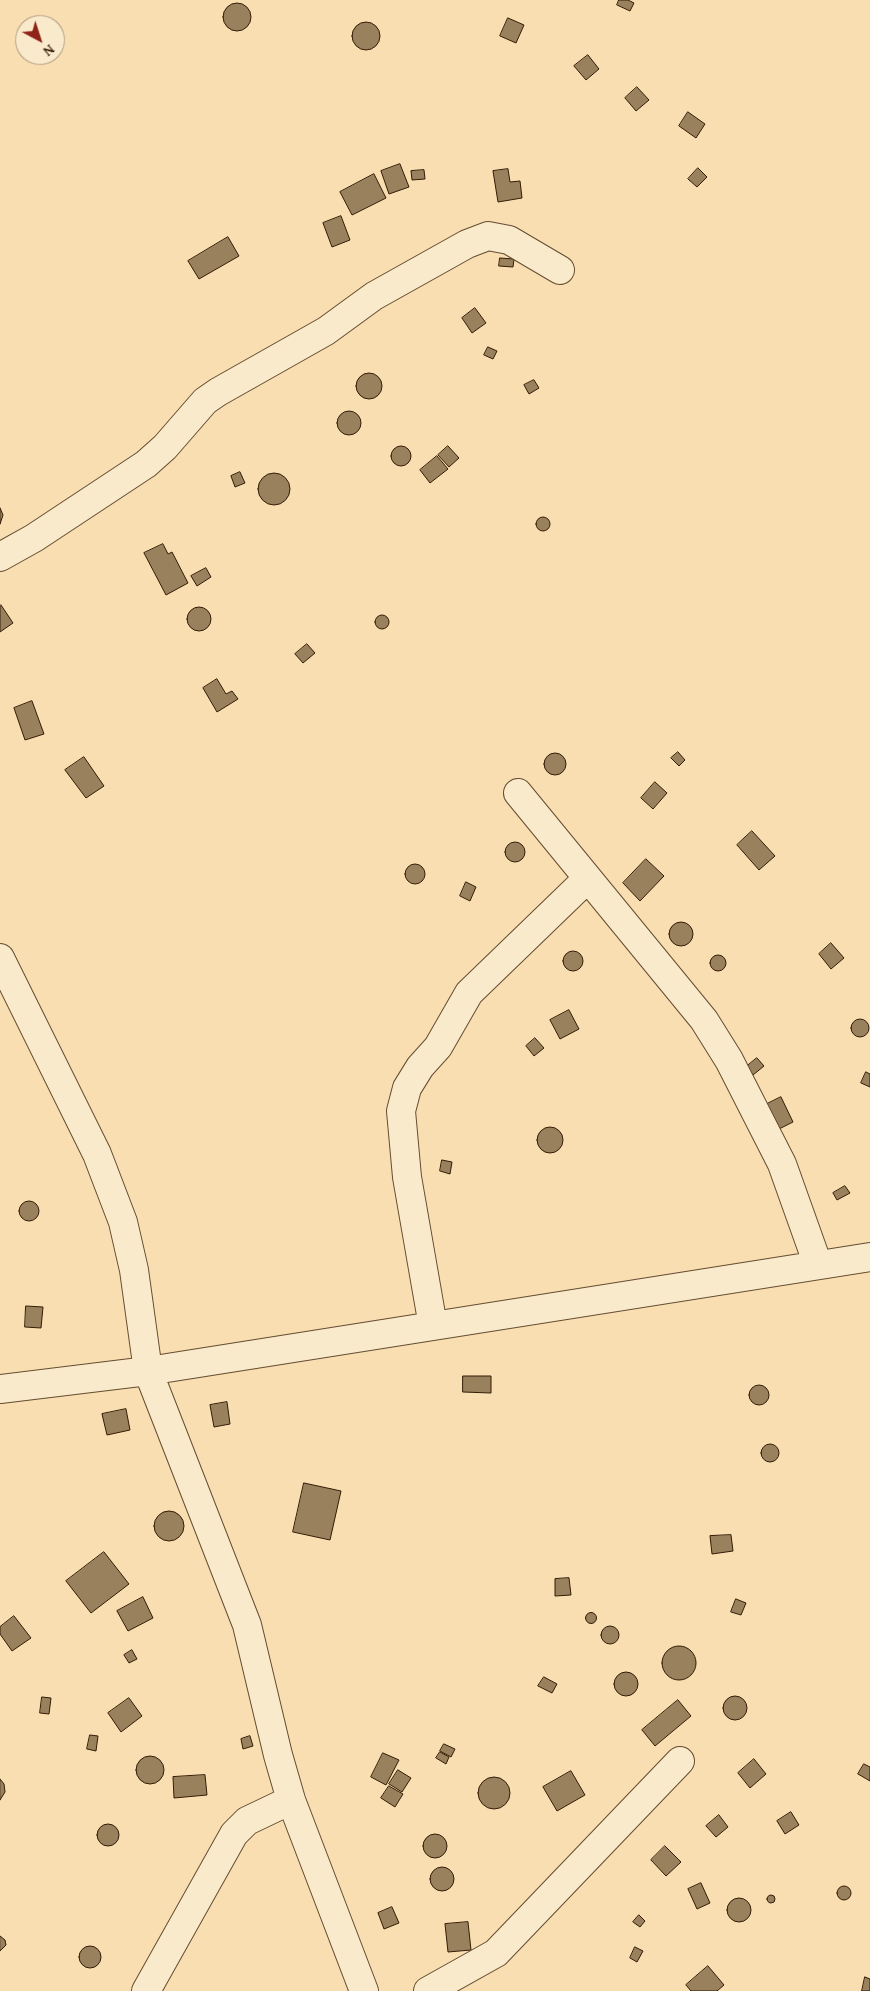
<!DOCTYPE html>
<html>
<head>
<meta charset="utf-8">
<style>
	body { margin:0 }
	#map { position:relative; width:870px; height:1991px; overflow:hidden; background:#f8deb1; font-family:"Gentium Book Plus",serif }
	canvas { display:block }
	.north { position:absolute; left:15px; top:15px; width:50px; height:50px; box-sizing:border-box; background:#faeacc; border:1px solid #aa987c; border-radius:50%; rotate:140deg; font-size:14px; font-weight:700; line-height:20px; text-align:center; color:#331c05 }
	.north::after { content:''; display:block; margin:auto; width:18px; height:22px; background:#8f2418; clip-path:polygon(50% 0,100% 100%,50% 72%,0 100%) }
</style>
</head>
<body>
<div id="map">
<canvas width="870" height="1991"></canvas>
<div class="north">N</div>
</div>
<script>
const c = document.querySelector('canvas').getContext('2d');
c.lineJoin = 'round';
function fill(path, color) {
  c.fillStyle = color;
  c.fill(path, 'evenodd');
}
function trace(path, color, width, dash) {
  c.strokeStyle = color;
  c.lineWidth = width;
  c.lineCap = dash ? 'butt' : 'round';
  c.setLineDash(dash || []);
  c.stroke(path);
}
const building = new Path2D(`
	M619,0H628L634,3L630,11L617,5Z
	M223 17a14 14 0 1 1 28 0a14 14 0 1 1-28 0Z
	M508,18L524,25L516,43L500,36Z
	M352 36a14 14 0 1 1 28 0a14 14 0 1 1-28 0Z
	M588,55L599,69L586,80L574,66Z
	M637,87L649,100L636,111L625,98Z
	M688,112L705,124L696,138L679,126Z
	M400,164L409,187L389,194L381,171Z
	M698,168L707,177L697,187L688,179Z
	M508,169L510,182L520,181L522,198L498,202L493,171Z
	M424,170L425,179L412,180L411,171Z
	M374,174L386,198L352,215L340,192Z
	M341,216L350,240L332,247L323,223Z
	M228,237L239,256L199,279L188,261Z
	M500,258L514,259L513,267L499,266Z
	M475,308L486,323L472,333L462,318Z
	M488,347L497,351L493,359L484,355Z
	M356 386a13 13 0 1 1 26 0a13 13 0 1 1-26 0Z
	M534,380L539,388L529,394L524,385Z
	M337 423a12 12 0 1 1 24 0a12 12 0 1 1-24 0Z
	M448,446L459,458L449,467L438,455Z
	M391 456a10 10 0 1 1 20 0a10 10 0 1 1-20 0Z
	M437,456L448,469L430,483L420,470Z
	M240,472L245,483L235,487L231,476Z
	M258 489a16 16 0 1 1 32 0a16 16 0 1 1-32 0Z
	M0,508L3,515L0,524Z
	M536 524a7 7 0 1 1 14 0a7 7 0 1 1-14 0Z
	M163,544L168,554L172,552L188,583L166,595L144,553Z
	M206,568L211,577L197,586L191,576Z
	M1,605L13,623L0,632V606Z
	M187 619a12 12 0 1 1 24 0a12 12 0 1 1-24 0Z
	M375 622a7 7 0 1 1 14 0a7 7 0 1 1-14 0Z
	M307,644L315,653L303,663L295,654Z
	M217,679L226,694L232,691L238,699L217,712L203,688Z
	M32,701L44,734L25,740L14,708Z
	M678,752L685,760L679,766L671,758Z
	M544 764a11 11 0 1 1 22 0a11 11 0 1 1-22 0Z
	M84,757L104,786L86,798L65,770Z
	M655,782L667,793L653,809L641,798Z
	M752,831L775,856L759,870L737,845Z
	M505 852a10 10 0 1 1 20 0a10 10 0 1 1-20 0Z
	M646,859L664,876L640,901L623,883Z
	M405 874a10 10 0 1 1 20 0a10 10 0 1 1-20 0Z
	M466,882L476,887L470,901L460,896Z
	M669 934a12 12 0 1 1 24 0a12 12 0 1 1-24 0Z
	M831,943L844,958L831,969L819,954Z
	M563 961a10 10 0 1 1 20 0a10 10 0 1 1-20 0Z
	M710 963a8 8 0 1 1 16 0a8 8 0 1 1-16 0Z
	M569,1010L579,1029L560,1039L550,1020Z
	M851 1028a9 9 0 1 1 18 0a9 9 0 1 1-18 0Z
	M535,1038L544,1048L534,1056L526,1046Z
	M757,1058L764,1066L753,1075L746,1067Z
	M866,1072L870,1074V1087L861,1083Z
	M781,1097L793,1122L779,1129L767,1104Z
	M537 1140a13 13 0 1 1 26 0a13 13 0 1 1-26 0Z
	M442,1160L452,1162L450,1174L440,1171Z
	M845,1186L850,1193L837,1200L833,1193Z
	M19 1211a10 10 0 1 1 20 0a10 10 0 1 1-20 0Z
	M26,1306L43,1307L41,1328L25,1327Z
	M463,1376H491V1393L463,1392Z
	M749 1395a10 10 0 1 1 20 0a10 10 0 1 1-20 0Z
	M227,1402L230,1424L214,1427L210,1405Z
	M126,1409L130,1430L107,1435L102,1414Z
	M761 1453a9 9 0 1 1 18 0a9 9 0 1 1-18 0Z
	M304,1483L341,1491L330,1540L293,1532Z
	M154 1526a15 15 0 1 1 30 0a15 15 0 1 1-30 0Z
	M731,1535L733,1551L712,1554L710,1536Z
	M104,1552L129,1584L91,1613L66,1581Z
	M569,1578L571,1595L555,1596V1579Z
	M143,1597L153,1618L128,1631L117,1611Z
	M736,1599L746,1603L741,1615L731,1612Z
	M585.5 1618a5.5 5.5 0 1 1 11 0a5.5 5.5 0 1 1-11 0Z
	M14,1616L31,1638L12,1651L0,1634V1627Z
	M601 1635a9 9 0 1 1 18 0a9 9 0 1 1-18 0Z
	M662 1663a17 17 0 1 1 34 0a17 17 0 1 1-34 0Z
	M132,1650L137,1659L129,1663L124,1655Z
	M614 1684a12 12 0 1 1 24 0a12 12 0 1 1-24 0Z
	M544,1677L557,1684L552,1693L538,1686Z
	M723 1708a12 12 0 1 1 24 0a12 12 0 1 1-24 0Z
	M42,1697L51,1698L49,1714L40,1713Z
	M129,1698L142,1716L121,1732L108,1713Z
	M678,1700L691,1716L655,1746L642,1730Z
	M90,1735L98,1736L96,1751L87,1749Z
	M250,1736L253,1746L243,1749L241,1739Z
	M444,1744L455,1749L451,1757L440,1751Z
	M440,1752L449,1757L446,1764L436,1758Z
	M383,1753L399,1760L386,1785L371,1777Z
	M136 1770a14 14 0 1 1 28 0a14 14 0 1 1-28 0Z
	M754,1759L766,1774L750,1788L738,1773Z
	M864,1764L870,1767V1781L858,1774Z
	M398,1770L411,1778L402,1792L389,1784Z
	M571,1771L585,1795L557,1811L543,1787Z
	M205,1775L207,1795L174,1798L173,1777Z
	M478 1793a16 16 0 1 1 32 0a16 16 0 1 1-32 0Z
	M0,1779L4,1784L5,1792L0,1800Z
	M389,1786L403,1794L395,1807L381,1798Z
	M791,1812L799,1825L785,1834L777,1821Z
	M719,1815L728,1827L716,1837L706,1826Z
	M97 1835a11 11 0 1 1 22 0a11 11 0 1 1-22 0Z
	M423 1846a12 12 0 1 1 24 0a12 12 0 1 1-24 0Z
	M665,1846L681,1862L666,1876L651,1860Z
	M430 1879a12 12 0 1 1 24 0a12 12 0 1 1-24 0Z
	M701,1883L710,1903L697,1909L688,1889Z
	M837 1893a7 7 0 1 1 14 0a7 7 0 1 1-14 0Z
	M767 1899a4 4 0 1 1 8 0a4 4 0 1 1-8 0Z
	M727 1910a12 12 0 1 1 24 0a12 12 0 1 1-24 0Z
	M392,1907L399,1923L384,1929L378,1913Z
	M639,1915L645,1921L640,1927L633,1922Z
	M468,1922L471,1950L448,1952L445,1924Z
	M0,1936L5,1940L6,1945L0,1951Z
	M79 1957a11 11 0 1 1 22 0a11 11 0 1 1-22 0Z
	M635,1947L643,1951L637,1962L630,1958Z
	M708,1966L724,1985L717,1991H691L686,1985Z
	M865,1977L870,1979V1991H862Z`);
fill(building, '#99815e');
trace(building, '#331c05', 1);
const minor = new Path2D(`
	M0,557L34,538L146,464L165,447L205,401L218,392L326,331L374,296L467,244L488,236L509,240L560,270
	M518,793L704,1020L729,1060L782,1164L818,1265
	M0,958L97,1154L123,1222L134,1270L148,1371L247,1625L278,1755L291,1800L364,1991
	M433,1326L407,1177L401,1111L407,1088L420,1067L438,1047L469,993L587,879
	M0,1389L148,1371L870,1257
	M146,1991L234,1834L247,1821L291,1800
	M428,1991L496,1953L680,1761`);
trace(minor, '#644c30', 30);
trace(minor, '#faeacc', 28);
</script>
</body>
</html>
